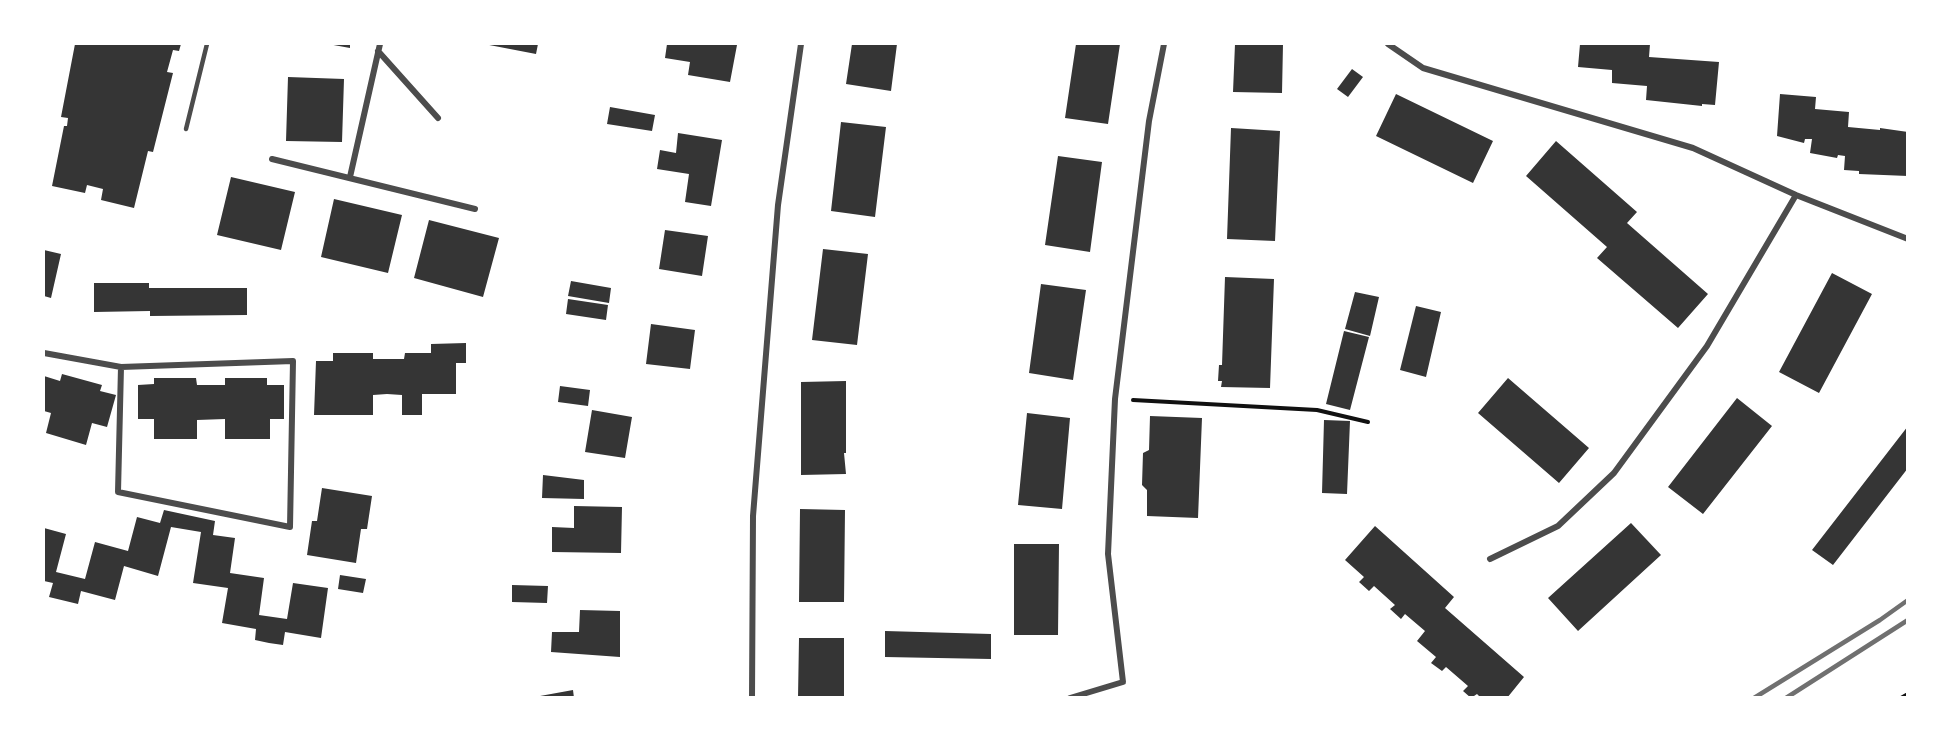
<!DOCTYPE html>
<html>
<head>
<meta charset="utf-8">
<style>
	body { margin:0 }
	#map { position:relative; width:1951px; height:741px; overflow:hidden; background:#fff; font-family:"Public Sans",sans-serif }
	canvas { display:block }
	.frame { position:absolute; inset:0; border:45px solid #fff; pointer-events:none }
</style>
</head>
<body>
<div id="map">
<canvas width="1951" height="741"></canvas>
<div class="frame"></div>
</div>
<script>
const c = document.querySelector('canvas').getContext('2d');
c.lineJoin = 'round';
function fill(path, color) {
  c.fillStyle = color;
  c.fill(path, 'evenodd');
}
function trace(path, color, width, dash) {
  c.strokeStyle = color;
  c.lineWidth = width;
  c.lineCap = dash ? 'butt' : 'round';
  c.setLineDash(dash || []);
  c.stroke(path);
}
fill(new Path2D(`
	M75,44H181L179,51L173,50L167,72L173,73L153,152L148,151L134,208L101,200L103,189L87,185L85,193L52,186L64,126H67L68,118L61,117Z
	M328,44H350V48Z
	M484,44H538L536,54Z
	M667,44L737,45L730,82L688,75L690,62L665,58Z
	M852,44H897L891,91L846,84Z
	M1076,44H1120L1108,124L1065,118Z
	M1235,44H1283L1282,93L1233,92Z
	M1580,44H1650L1649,57L1719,62L1715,105L1702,104V106L1646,100L1647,86L1612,83V70L1578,67Z
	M1352,69L1363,77L1348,97L1337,89Z
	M288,77L344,79L342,142L286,141Z
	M1396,94L1493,141L1473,183L1376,136Z
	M1780,94L1816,97L1815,109L1849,112L1848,127L1880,130V128L1908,132V176L1859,174V171L1844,170L1845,156L1838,155L1837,158L1810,153L1812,139H1805L1804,143L1777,136Z
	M610,107L655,115L652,131L607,124Z
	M841,122L886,127L875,217L831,211Z
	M1231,128L1280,131L1275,241L1227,239Z
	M678,133L722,140L711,206L685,202L689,174L657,169L660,150L676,153Z
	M1556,141L1637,212L1627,223L1708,294L1678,328L1597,258L1607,247L1526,176Z
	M1058,156L1102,162L1090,252L1045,245Z
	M231,177L295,192L281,250L217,235Z
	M334,199L402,215L388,273L321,257Z
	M429,220L499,238L483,297L414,278Z
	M665,230L708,236L702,276L659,269Z
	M823,249L868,254L857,345L812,340Z
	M44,250L61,254L51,298L44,296Z
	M1832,273L1872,294L1819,393L1779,372Z
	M1225,277L1274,279L1270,388L1221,387L1222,381H1218L1219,365H1222Z
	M571,281L611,288L609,303L568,296Z
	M94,283H149V288H247V315L150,316V311L94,312Z
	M1041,284L1086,290L1073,380L1029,373Z
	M1355,292L1379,297L1370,336L1345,329Z
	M568,299L608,305L606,320L566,314Z
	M1416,306L1441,312L1426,377L1400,370Z
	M651,324L695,330L690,369L646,364Z
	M1344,331L1369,337L1350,410L1326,404Z
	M466,343V363H456V394H422V415H402V395L387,394L373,395V415H314L316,361H333V353H373V359H404L405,353H431V344Z
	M62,374L102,385L100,391L116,395L107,427L92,423L86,445L46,433L51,413L44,411V376L60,381Z
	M154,378H196L197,385H225V378H267V385H284V419H270V439H225V419L197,420V439H154V419H138V385L154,384Z
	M1508,378L1589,448L1559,483L1478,413Z
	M846,381V453H844L846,474L801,475V382Z
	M560,386L590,390L588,406L558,402Z
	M1737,398L1772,426L1703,514L1668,487Z
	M592,410L632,417L625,458L585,452Z
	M1027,413L1070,418L1062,509L1018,505Z
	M1150,416L1202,418L1198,518L1147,516V490L1142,485L1143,453L1149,450Z
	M1324,420L1350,421L1347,494L1322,493Z
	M1908,426V468L1833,565L1812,550Z
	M543,475L584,480V499L542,498Z
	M322,488L372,496L367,529H361L356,563L307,555L312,521H317Z
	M574,506L622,507L621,553L552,552V527L574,528Z
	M800,509L845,510L844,602H799Z
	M164,510L215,521L213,535L235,538L230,573L264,578L259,615L287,619L293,583L328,588L321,638L285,632L283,645L269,643L255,640L256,629L222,623L228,588L193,583L201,532L171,527L158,576L124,566L115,600L81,591L78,604L49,597L53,583L44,581V528L66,534L56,572L85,579L95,542L128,551L137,517L160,523Z
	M1631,523L1661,555L1578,631L1548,598Z
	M1375,526L1454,597L1445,608L1524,677L1507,698H1481L1477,694L1471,698L1463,691L1468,686L1446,667L1442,671L1431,663L1436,657L1417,641L1425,631L1405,614L1401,619L1390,609L1395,605L1374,586L1369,591L1359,582L1364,577L1345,560Z
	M1014,544H1059L1058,635H1014Z
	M340,575L366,579L363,593L338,589Z
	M512,585L548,586L547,603L512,602Z
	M580,610L620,611V657L551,652L552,632H579Z
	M885,631L991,634V659L885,657Z
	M799,638H844V698H798Z
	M573,690L574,698H540V696Z`), '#353535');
trace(new Path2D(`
	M1133,400L1317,410L1368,422
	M1901,698L1908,694`), '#111', 4);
trace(new Path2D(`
	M186,129L207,44`), '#4c4c4c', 4.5);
trace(new Path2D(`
	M1388,44L1423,68L1693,148L1796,195L1908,239
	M378,51L438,118
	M272,159L475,209
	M350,177L380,44
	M44,353L121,367L293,361L290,527L118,492L121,367
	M1490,559L1558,526L1614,473L1707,346L1796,195
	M752,698L753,516L778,205L801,44
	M1070,698L1123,682L1108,554L1115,399L1149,121L1164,44`), '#4c4c4c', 6);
trace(new Path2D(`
	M1754,698L1880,620L1908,600
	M1786,698L1908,620`), '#707070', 4.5);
</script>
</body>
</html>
